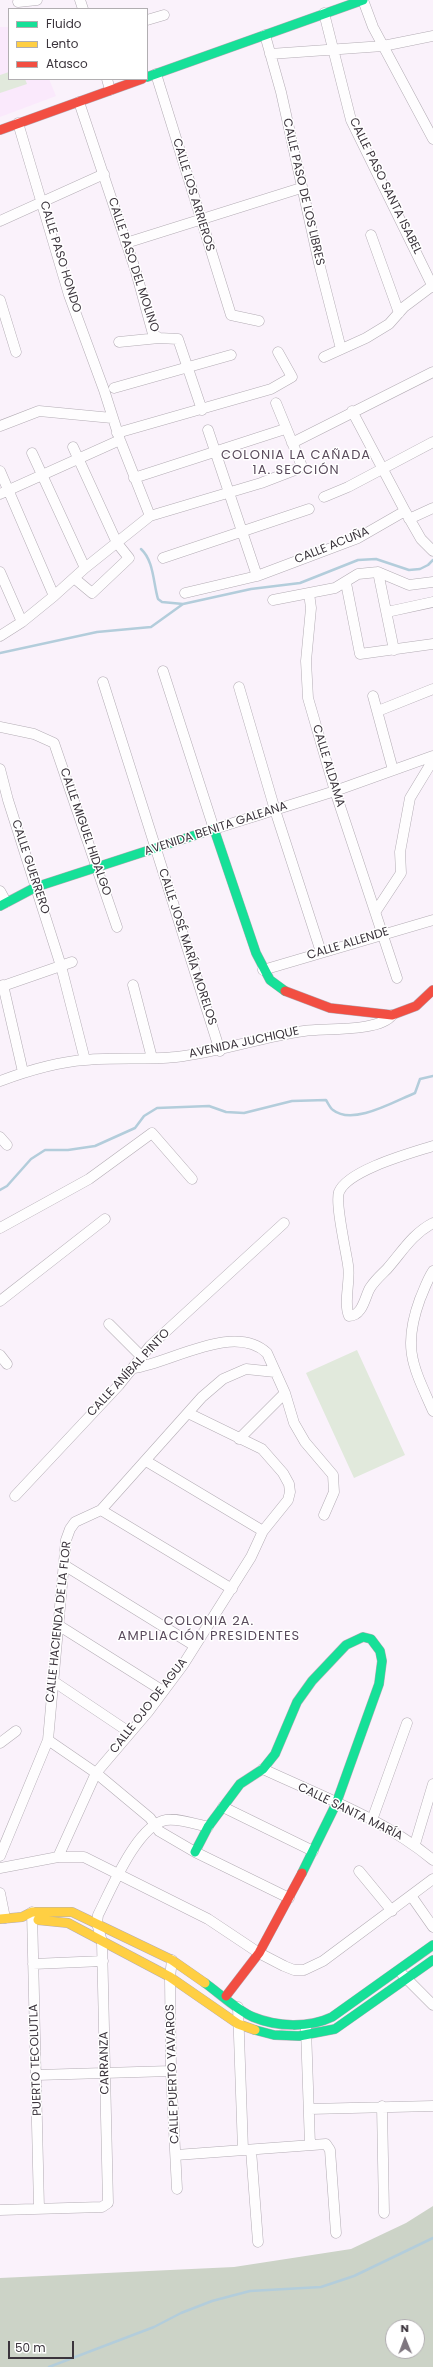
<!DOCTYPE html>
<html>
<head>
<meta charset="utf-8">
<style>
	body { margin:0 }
	#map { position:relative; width:433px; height:2367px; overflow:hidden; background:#faf2fb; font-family:Poppins,sans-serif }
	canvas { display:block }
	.legend { position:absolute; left:8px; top:8px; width:140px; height:72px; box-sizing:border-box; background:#fff; border:1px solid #b1aeb1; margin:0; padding:5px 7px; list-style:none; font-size:12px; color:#3b343c }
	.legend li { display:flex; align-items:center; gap:8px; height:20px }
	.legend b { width:20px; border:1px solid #b1aeb1 }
	.north { position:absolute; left:385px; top:2319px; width:40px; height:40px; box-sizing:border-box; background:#fff; border:1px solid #b1aeb1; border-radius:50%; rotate:359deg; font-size:11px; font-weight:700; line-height:16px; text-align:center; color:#3b343c }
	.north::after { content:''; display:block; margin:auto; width:14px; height:18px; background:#7e767f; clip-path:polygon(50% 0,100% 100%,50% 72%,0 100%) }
	.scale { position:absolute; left:8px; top:2341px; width:66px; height:18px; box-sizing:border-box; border:2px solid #3b343c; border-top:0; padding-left:5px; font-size:12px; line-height:14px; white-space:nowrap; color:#3b343c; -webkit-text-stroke:3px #fff; paint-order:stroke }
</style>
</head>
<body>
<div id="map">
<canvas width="433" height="2367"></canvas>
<ul class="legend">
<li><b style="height:5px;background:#16e098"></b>Fluido</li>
<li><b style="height:5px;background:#ffcf43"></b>Lento</li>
<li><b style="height:5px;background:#f24e42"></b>Atasco</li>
</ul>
<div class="north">N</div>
<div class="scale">50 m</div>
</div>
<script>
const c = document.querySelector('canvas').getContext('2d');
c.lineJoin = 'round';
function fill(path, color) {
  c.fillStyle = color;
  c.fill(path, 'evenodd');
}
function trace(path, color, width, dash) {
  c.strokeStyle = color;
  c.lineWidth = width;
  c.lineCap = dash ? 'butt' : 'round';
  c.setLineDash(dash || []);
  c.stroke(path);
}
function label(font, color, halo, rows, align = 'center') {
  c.font = font + ' Poppins,sans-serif';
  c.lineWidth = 3;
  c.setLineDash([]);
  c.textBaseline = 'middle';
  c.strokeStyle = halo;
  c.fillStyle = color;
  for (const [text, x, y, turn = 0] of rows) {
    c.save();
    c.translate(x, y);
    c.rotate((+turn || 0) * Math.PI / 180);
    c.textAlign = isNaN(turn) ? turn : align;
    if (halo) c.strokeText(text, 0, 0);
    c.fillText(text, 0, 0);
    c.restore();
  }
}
fill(new Path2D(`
	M0,27H9V79H49L56,96L0,117Z`), '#fae9fc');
fill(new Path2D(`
	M9,72V79H25L27,84L0,93V75Z
	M357,1350L405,1455L354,1478L306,1373Z`), '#e1e9dc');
fill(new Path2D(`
	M433,2206V2367H0V2278L234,2267L351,2249L406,2223ZM393,2327H417V2351H393Z`), '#ccd3c7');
trace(new Path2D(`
	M141,549C154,561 153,582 158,599L162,602L183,604
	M0,653L97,632L151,627L183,604L251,589L300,583L358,560L376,559L409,570L420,569L428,565L433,560
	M0,1190L7,1186L31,1159L45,1150H68L95,1146L135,1128L144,1116L157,1108L209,1106L226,1112L244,1113L292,1101L326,1100C328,1103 330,1108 333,1110C353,1126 395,1101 415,1093L420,1079L433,1076
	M49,2367L154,2327L181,2313L212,2301L250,2291L321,2287L354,2276L433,2238`), '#b3cddb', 2.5);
const street = new Path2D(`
	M80,0L83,9
	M363,0L373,27L433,139
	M18,2L37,0
	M324,13L351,120L433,287
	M147,20L164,15
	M265,35L281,92L319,263L341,349
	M270,54L383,46L433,36
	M156,74L231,315L259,321
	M107,79L110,90
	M79,102L136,272L153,334L159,338L178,339L202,410
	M18,123L69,295L104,390L120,440L150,516
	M0,221L104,174
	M371,235L399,313
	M126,243L301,188
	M0,300L16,352
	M119,342L159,338
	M324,357L366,338L389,324L404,307L432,286
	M114,388L231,355
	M352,411L405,511L421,539L433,551
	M0,426L39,411L112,418
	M208,430L257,576
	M117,433L271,389L292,377L278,352
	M292,443L433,372
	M73,447L117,543L129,558L92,593L74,578
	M32,453L85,568
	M0,471L54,596
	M134,478L285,429
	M0,494L120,440
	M324,497L348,487L433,442
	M409,519L433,508
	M163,558L309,509
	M0,572L22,622
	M378,572L394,650
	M346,583L360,654L433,644
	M185,593L257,576L358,538L405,511
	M309,593L311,608L306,661L308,698L335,791L397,978
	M273,600L335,588L358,574L378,572L409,585L433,582
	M387,612L433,602
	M0,636L22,622L54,596L85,568L150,516L261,483L300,468L301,464L276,403
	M163,671L214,829L335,791L433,756
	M103,682L220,1051
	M239,687L275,810L321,952
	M373,696L393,770
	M378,711L433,689
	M0,727L34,734L54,743L117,927
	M0,769L8,800L61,966L85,1060
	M0,891L6,902
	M376,911L401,873L400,852L410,798L433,760
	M263,970L433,920
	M3,985L23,1072
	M133,985L152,1058
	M0,987L72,962
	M0,1081C27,1071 56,1062 85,1060C115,1057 146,1060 176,1057C220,1052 261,1037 304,1031C324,1028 380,1032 392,1015
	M0,1137L7,1145
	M433,1146C411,1153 348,1170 339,1192C335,1203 346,1251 348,1265C351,1281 343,1301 349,1316C363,1316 365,1296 370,1288C375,1280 381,1275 387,1269C402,1252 412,1234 433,1223
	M0,1228L89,1179L152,1133L192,1179
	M433,1271C427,1280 424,1290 420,1299C402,1348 413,1366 433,1411
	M0,1301L105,1219
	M109,1324L142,1357
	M0,1355L7,1364
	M134,1368C171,1363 234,1322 267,1353L285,1393L294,1423L305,1442L333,1475L334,1492L324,1515
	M239,1439L285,1393
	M146,1461L263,1531
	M15,1496L119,1385L150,1346L284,1223
	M101,1510L232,1589
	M64,1565L195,1646
	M58,1625L163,1691
	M53,1681L129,1732
	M48,1740L96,1773L150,1818L159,1831L195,1852L289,1898
	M0,1743L16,1731
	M263,1769C321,1796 384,1819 433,1860
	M223,1807L313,1851
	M372,1820L407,1723
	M415,1844L433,1784
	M0,1856L48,1740L66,1540L70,1529L75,1522L101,1510L202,1397L223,1379L246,1369L275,1372
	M58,1857L96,1773L148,1712L183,1665L251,1557L263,1531L288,1500L290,1492L289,1484L283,1473L262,1449L188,1413
	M0,1868L58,1857H84L208,1919L259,1953L284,1966L294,1970H304L323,1961L433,1879
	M359,1871L392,1911
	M0,1893L5,1918
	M412,1897L433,1927
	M32,1912L39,2208
	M172,1960L170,1977L171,2071L177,2189
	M33,1964L103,1961
	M402,1974L433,2005
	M238,2007L243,2150
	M306,2029L310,2145
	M37,2075L171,2071
	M382,2106L384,2213
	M310,2109L433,2106
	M251,2150L258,2242
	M176,2155L326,2144L330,2150L336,2233
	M0,2210L102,2207L108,2203L102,1942L97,1923L98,1915C111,1890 137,1825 166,1820C178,1818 196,1824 208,1827`);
const fast = new Path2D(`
	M147,77L363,0
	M0,906L36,887L214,829L256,953L270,980L285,991
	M195,1852L208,1827L240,1784L263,1769L275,1754L297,1702L312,1681L346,1645L363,1637L371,1639L380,1651L382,1661L379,1684L336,1804L302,1873
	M205,1983C219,1993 238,2011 253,2017C277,2027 309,2028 332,2017L433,1945
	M255,2030L274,2035L299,2036L335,2029L433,1960`);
const slow = new Path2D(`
	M0,1919L22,1917L32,1912H72L172,1960L205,1983
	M38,1920L68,1923L170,1977L238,2024L255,2030`);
const jam = new Path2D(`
	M0,130L142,79
	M285,991L330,1008L392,1015L416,1006L433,990
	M226,1996L259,1953L302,1873`);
trace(street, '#b3acb4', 11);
trace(fast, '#b3acb4', 10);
trace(slow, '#b3acb4', 10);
trace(jam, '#b3acb4', 10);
trace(street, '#fefdfe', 10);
trace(fast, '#16e098', 9);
trace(slow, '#ffcf43', 9);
trace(jam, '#f24e42', 9);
label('12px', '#3b343c', '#fff', [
	["CALLE PASO SANTA ISABEL",385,186,64],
	["CALLE PASO DE LOS LIBRES",303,192,77],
	["CALLE LOS ARRIEROS",193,195,73],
	["CALLE PASO HONDO",60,257,73],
	["CALLE PASO DEL MOLINO",133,265,72],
	["CALLE ACUÑA",332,546,-22],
	["CALLE ALDAMA",328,766,73],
	["AVENIDA BENITA GALEANA",216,829,-18],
	["CALLE MIGUEL HIDALGO",85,832,71],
	["CALLE GUERRERO",30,867,72],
	["CALLE ALLENDE",348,944,-17],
	["CALLE JOSÉ MARÍA MORELOS",187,947,72],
	["AVENIDA JUCHIQUE",244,1043,-12],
	["CALLE ANÍBAL PINTO",129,1373,-47],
	["CALLE HACIENDA DE LA FLOR",59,1622,-84],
	["CALLE OJO DE AGUA",149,1706,-52],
	["CALLE SANTA MARÍA",350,1812,26],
	["PUERTO TECOLUTLA",36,2060,-92],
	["CARRANZA",105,2063,-91],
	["CALLE PUERTO YAVAROS",173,2074,-92]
]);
c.letterSpacing = '1px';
label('13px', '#5a4b5c', '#fff', [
	["COLONIA LA CAÑADA",296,456],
	["1A. SECCIÓN",296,471],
	["COLONIA 2A.",209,1622],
	["AMPLIACIÓN PRESIDENTES",209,1637]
]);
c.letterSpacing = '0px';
</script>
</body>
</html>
